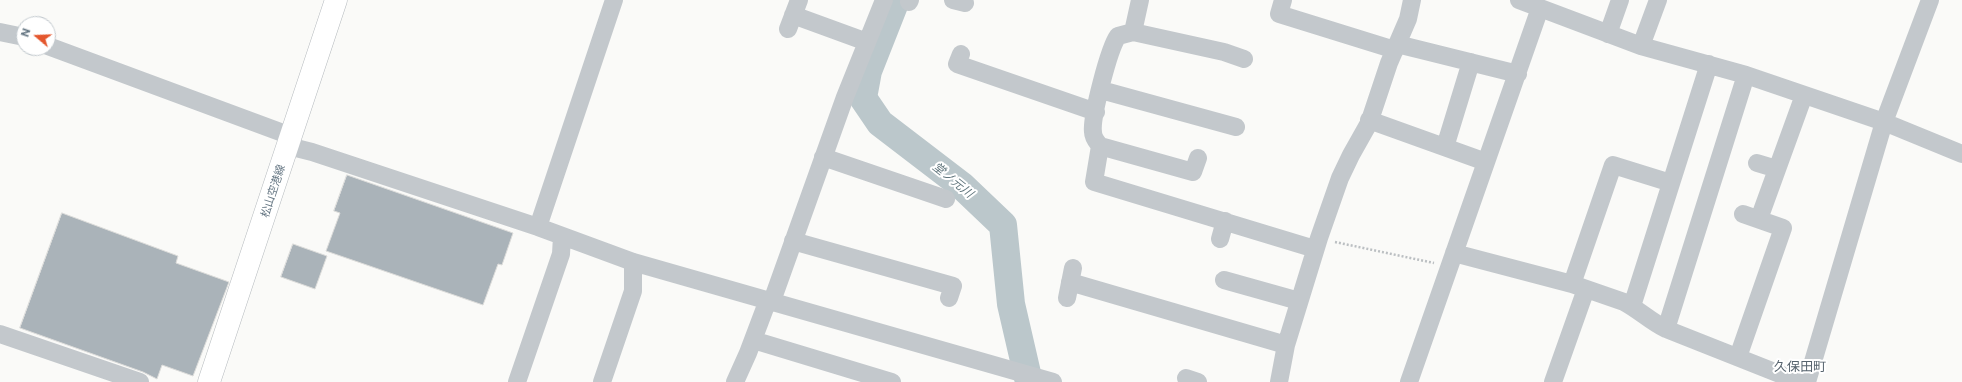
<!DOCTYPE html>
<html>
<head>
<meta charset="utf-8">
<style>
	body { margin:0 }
	#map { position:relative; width:1962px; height:382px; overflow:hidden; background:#fafaf8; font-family:Commissioner,sans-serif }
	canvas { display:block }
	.north { position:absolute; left:16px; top:16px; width:40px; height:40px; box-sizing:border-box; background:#fff; border:1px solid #c1c8cd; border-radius:50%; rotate:289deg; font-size:11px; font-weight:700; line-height:16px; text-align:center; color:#657683 }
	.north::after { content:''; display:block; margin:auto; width:14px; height:18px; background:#e4572e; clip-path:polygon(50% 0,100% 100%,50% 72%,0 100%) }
</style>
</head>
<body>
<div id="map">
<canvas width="1962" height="382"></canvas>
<div class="north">N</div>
</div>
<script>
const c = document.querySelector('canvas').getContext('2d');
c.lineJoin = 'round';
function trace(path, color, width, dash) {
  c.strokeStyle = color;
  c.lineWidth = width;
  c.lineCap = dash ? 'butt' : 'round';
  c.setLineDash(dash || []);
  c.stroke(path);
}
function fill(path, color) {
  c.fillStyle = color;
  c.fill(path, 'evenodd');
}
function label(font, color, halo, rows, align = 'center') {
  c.font = font + ' Commissioner,"Noto Sans JP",sans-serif';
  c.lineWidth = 4;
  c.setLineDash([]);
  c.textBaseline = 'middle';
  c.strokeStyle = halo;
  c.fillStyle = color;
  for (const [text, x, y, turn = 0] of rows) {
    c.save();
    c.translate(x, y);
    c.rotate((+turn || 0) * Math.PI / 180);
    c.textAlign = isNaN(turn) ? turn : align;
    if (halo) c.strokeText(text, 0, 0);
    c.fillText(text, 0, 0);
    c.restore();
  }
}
trace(new Path2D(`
	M896,0L868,71L863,98L880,123L961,185L1003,225L1011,304L1029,382`), '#bbc7cb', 28);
const building = new Path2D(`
	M347,175L513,233L502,265L498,264L483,305L326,251L340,213L334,211Z
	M62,213L178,256L176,263L229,282L193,376L162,365L157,379L143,372L20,328Z
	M293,244L327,256L315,289L281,277Z`);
fill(building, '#aab3b9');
trace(building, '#dcdcda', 1);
const primary = new Path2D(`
	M209,382L336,0`);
trace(primary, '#b5babe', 23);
trace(new Path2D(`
	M1335,242L1434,263`), '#bbbfc2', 2.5, [2, 2]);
trace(new Path2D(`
	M953,0L965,3
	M1140,0L1133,32L1118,36C1109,48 1091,118 1093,132C1093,138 1097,142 1100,146L1193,172L1198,158
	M1283,0L1279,14L1395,50
	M1519,0L1641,46L1746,75L1884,122L1962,154
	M909,2L910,0
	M793,15L867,42
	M788,29L799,0
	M0,32L24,37
	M1133,32L1224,52L1244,59
	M1608,34L1620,0
	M1397,44L1518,74
	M48,46L291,136
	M1641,46L1658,0
	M961,54L957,64L1096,112
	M1101,90L1236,127
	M1369,120L1486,162
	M288,146L312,152L538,227L633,262L1053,382
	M1100,146L1094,182L1315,249
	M1445,147L1471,62
	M823,157L946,199
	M1757,163L1777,169
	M1759,219L1804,95
	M538,227L614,0
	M1220,239L1225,221
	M793,241L953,286L949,298
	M1454,253L1572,284L1624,302C1639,310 1650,321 1666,329L1800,382
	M1224,280L1299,301
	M1070,282L1286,345
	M1572,284L1613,165L1671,183
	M1067,298L1073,268
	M772,301L845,97L884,0
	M1632,306L1709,64
	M1666,329L1746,75
	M0,334L140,382
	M753,340L892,382
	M1738,357L1783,228L1743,214
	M1186,378L1198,382
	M517,382L561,254L562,236
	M602,382L633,291V262
	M735,382L748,353L768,300
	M1279,382L1286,345L1319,238L1340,178L1351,155L1369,123L1389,63L1408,19L1412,0
	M1409,382L1540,8
	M1553,382L1586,289
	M1807,382L1884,122L1930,0`), '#c3c8cc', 18);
trace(primary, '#fff', 22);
label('11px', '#657683', '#fff', [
	["松山空港線",273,191,-72]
]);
label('italic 12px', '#60757c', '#fff', [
	["堂ノ元川",953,180,39]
]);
label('13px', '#57646e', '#fff', [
	["久保田町",1800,367]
]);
</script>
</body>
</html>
